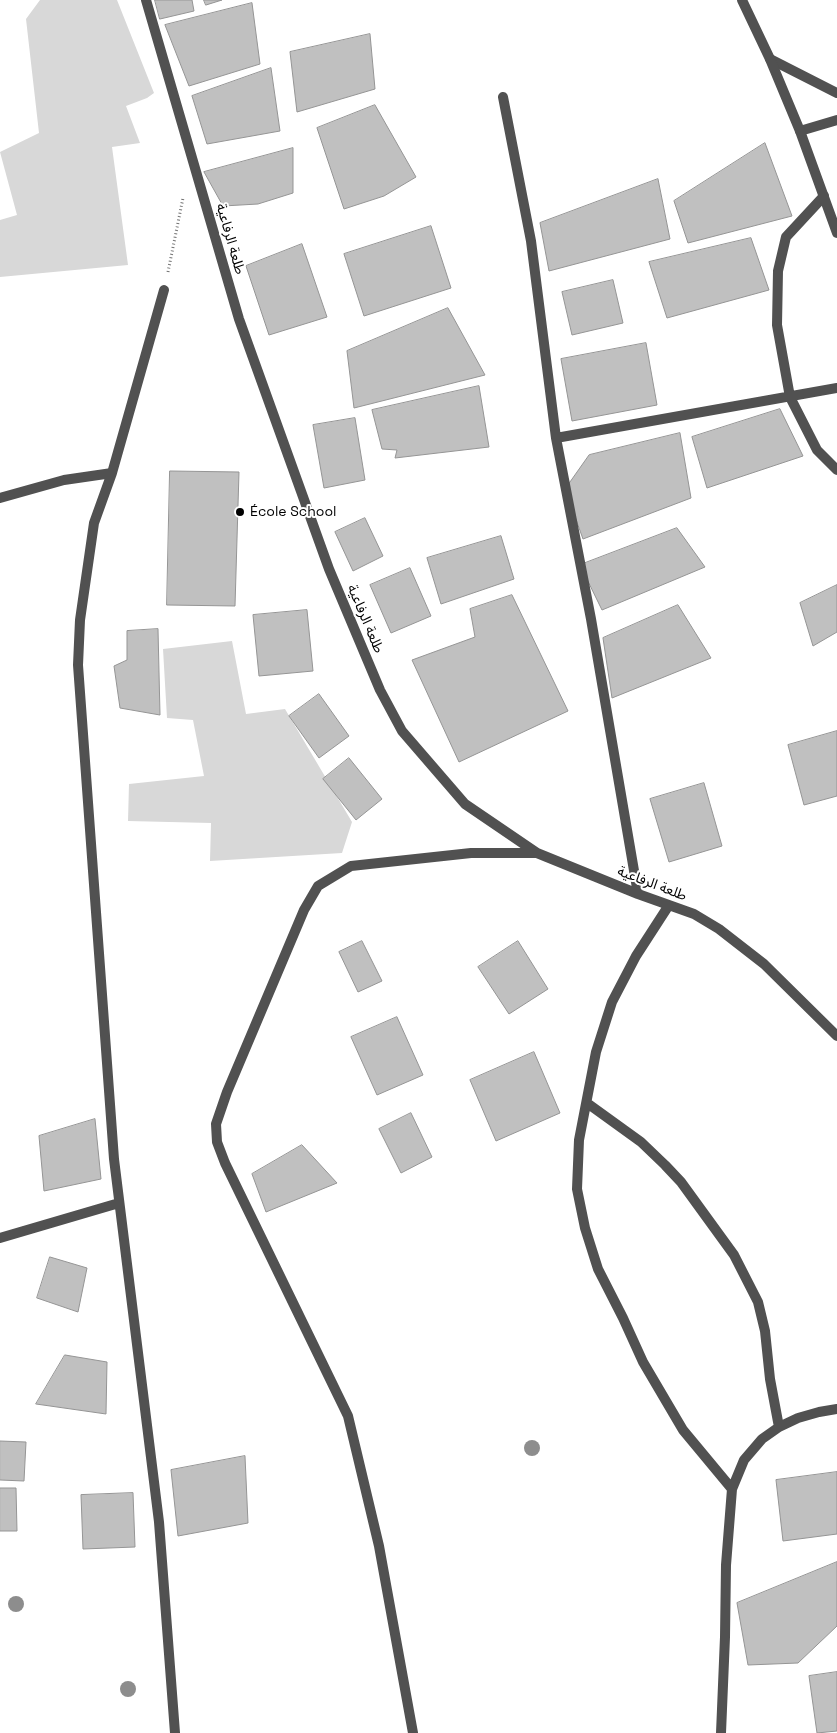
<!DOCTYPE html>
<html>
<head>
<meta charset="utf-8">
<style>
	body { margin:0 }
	canvas { display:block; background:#fff }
</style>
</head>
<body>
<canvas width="837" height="1733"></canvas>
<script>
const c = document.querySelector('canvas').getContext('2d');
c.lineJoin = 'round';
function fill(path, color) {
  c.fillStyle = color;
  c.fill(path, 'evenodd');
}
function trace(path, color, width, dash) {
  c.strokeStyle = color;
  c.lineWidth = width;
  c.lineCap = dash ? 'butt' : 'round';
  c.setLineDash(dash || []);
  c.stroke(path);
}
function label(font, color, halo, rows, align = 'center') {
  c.font = font + ' "Space Grotesk","Noto Sans Arabic",sans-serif';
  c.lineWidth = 4;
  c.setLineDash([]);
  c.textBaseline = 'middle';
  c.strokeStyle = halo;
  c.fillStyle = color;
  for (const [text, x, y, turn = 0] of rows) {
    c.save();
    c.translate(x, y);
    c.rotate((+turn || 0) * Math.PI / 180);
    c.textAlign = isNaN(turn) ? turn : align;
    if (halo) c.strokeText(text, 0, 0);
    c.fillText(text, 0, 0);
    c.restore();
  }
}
fill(new Path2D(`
	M40,0H117L154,93L147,98L126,106L140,143L112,147L128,265L0,277V220L17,215L0,152L39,133L26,19Z
	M232,641L246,714L285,709L352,822L342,853L210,861L211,823L128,821L129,784L204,776L193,720L167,718L163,649Z`), '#d8d8d8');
const building = new Path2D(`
	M155,0H192L194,11L160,19Z
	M204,0H222L206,5Z
	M252,3L260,64L189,86L165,25Z
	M370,34L375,89L297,112L290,52Z
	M271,68L280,131L207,144L192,96Z
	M375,105L416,177L384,196L344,209L317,128Z
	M765,143L792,216L688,243L674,201Z
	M293,148V193L258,204L223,206L204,172Z
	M658,179L670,239L549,271L540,223Z
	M431,226L451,288L364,316L344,254Z
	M751,238L769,290L667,318L649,262Z
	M302,244L327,317L269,335L246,266Z
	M613,280L623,323L572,335L562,292Z
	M448,308L485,375L354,408L347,351Z
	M646,343L657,405L572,421L561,359Z
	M479,386L489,447L395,458L397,450L382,449L372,410Z
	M780,409L803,456L707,488L692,437Z
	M355,418L365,480L324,488L313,425Z
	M680,433L691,498L583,539L565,489L589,455Z
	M170,471L239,472L235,606L167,605Z
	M365,518L383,556L353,571L335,532Z
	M677,528L705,567L602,610L580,565Z
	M501,536L514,579L441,604L427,558Z
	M410,568L431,616L391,633L370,585Z
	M837,585V632L813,646L800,603Z
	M512,595L568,711L459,762L412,660L475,637L470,609Z
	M678,605L711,658L612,698L603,638Z
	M307,610L313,671L259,676L253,615Z
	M158,629L160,715L120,708L114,666L127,660V631Z
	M319,694L349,736L319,758L289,716Z
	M837,731V796L804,805L788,745Z
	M349,758L382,799L356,820L323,779Z
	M704,783L722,846L669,862L650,799Z
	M362,941L382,981L358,992L339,952Z
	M518,941L548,989L509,1014L478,967Z
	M397,1017L423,1075L377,1095L351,1037Z
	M534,1052L560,1113L496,1141L470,1080Z
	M411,1113L432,1157L401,1173L379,1129Z
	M95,1119L101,1179L44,1191L39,1136Z
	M302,1145L337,1183L266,1212L252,1174Z
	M50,1257L87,1268L78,1312L37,1298Z
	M65,1355L107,1362L106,1414L36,1404Z
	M0,1441L26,1442L24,1481L0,1480Z
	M245,1456L248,1523L178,1536L171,1470Z
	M837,1472V1534L783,1541L776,1480Z
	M0,1488H16L17,1531H0Z
	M133,1493L135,1547L83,1549L81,1495Z
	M837,1562V1626L798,1663L748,1665L737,1603Z
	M837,1672V1731L817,1733L809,1676Z`);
fill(building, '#c0c0c0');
trace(building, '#959595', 1);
trace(new Path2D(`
	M168,272L183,198`), '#737373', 3, [1, 2.5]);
trace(new Path2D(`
	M146,0L239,319L329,569L380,690L402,731L465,804L537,853L638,894L694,914L719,929L764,964L837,1036
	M770,59L837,93
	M503,97L531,241L556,438L591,619L638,894
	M800,131L837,120
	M824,196L786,237L778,271L777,325L790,397L817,450L837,470
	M556,438L837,388
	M112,473L164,290
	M0,498L64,480L112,473L94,523L80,620L78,665L114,1159L159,1522L175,1733
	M669,905L636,956L612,1002L596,1052L579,1140L577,1189L585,1228L598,1269L623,1318L643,1362L683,1430L732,1489
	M587,1103L641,1142L665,1165L681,1182L734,1255L758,1302L765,1331L770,1379L779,1427
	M0,1238L119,1203
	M413,1733L379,1546L348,1416L225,1163L217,1142L216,1124L227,1092L304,910L318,886L351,866L471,853H536
	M721,1733L725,1637L726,1565L732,1489L744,1460L762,1439L779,1427L798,1418L819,1412L837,1409`), '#515151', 10);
trace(new Path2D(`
	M742,0L770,59L800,131L837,233`), '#515151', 10);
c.fillStyle = '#8d8d8d';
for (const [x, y] of [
	[532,1448],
	[16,1604],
	[128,1689]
]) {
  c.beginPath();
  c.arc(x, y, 8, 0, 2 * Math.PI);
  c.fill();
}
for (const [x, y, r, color] of [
	[240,512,5,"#000"]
]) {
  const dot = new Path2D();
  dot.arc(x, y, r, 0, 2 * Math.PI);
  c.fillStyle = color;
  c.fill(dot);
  trace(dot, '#fff', 2);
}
label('14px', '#000', '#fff', [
	["طلعة الرفاعية",230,239,74],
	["طلعة الرفاعية",365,619,67],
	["طلعة الرفاعية",652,884,21]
]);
label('14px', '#000', '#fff', [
	["École School",250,512]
], 'left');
</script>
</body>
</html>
